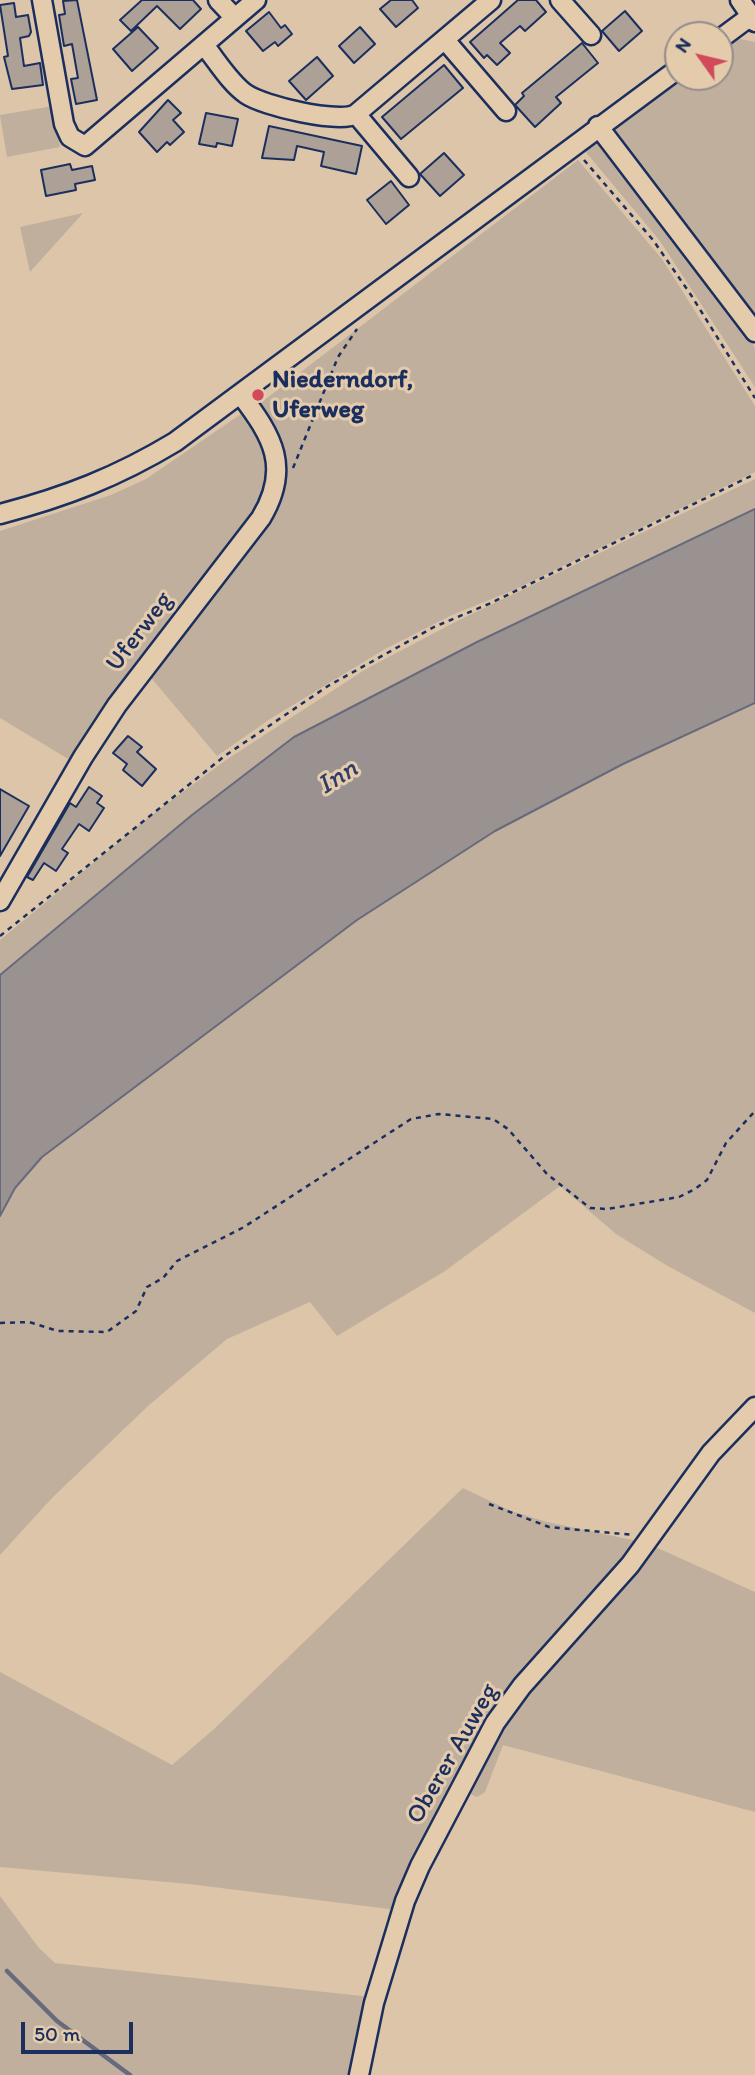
<!DOCTYPE html>
<html>
<head>
<meta charset="utf-8">
<style>
	body { margin:0 }
	#map { position:relative; width:755px; height:2075px; overflow:hidden; background:#dcc5a9; font-family:Itim,sans-serif }
	canvas { display:block }
	.north { position:absolute; left:664px; top:21px; width:70px; height:70px; box-sizing:border-box; background:#e4cbac; border:2px solid #948d8d; border-radius:50%; rotate:304deg; font-size:19px; font-weight:700; line-height:28px; text-align:center; color:#1b2f5e }
	.north::after { content:''; display:block; margin:auto; width:24px; height:32px; background:#d1495b; clip-path:polygon(50% 0,100% 100%,50% 72%,0 100%) }
	.scale { position:absolute; left:21px; top:2022px; width:112px; height:32px; box-sizing:border-box; border:4px solid #1b2f5e; border-top:0; padding-left:9px; font-size:21px; line-height:24px; white-space:nowrap; color:#1b2f5e; -webkit-text-stroke:5px #e4cbac; paint-order:stroke }
</style>
</head>
<body>
<div id="map">
<canvas width="755" height="2075"></canvas>
<div class="north">N</div>
<div class="scale">50 m</div>
</div>
<script>
const c = document.querySelector('canvas').getContext('2d');
c.lineJoin = 'round';
function fill(path, color) {
  c.fillStyle = color;
  c.fill(path, 'evenodd');
}
function trace(path, color, width, dash) {
  c.strokeStyle = color;
  c.lineWidth = width;
  c.lineCap = dash ? 'butt' : 'round';
  c.setLineDash(dash || []);
  c.stroke(path);
}
function label(font, color, halo, rows, align = 'center') {
  c.font = font + ' Itim,sans-serif';
  c.lineWidth = 6;
  c.setLineDash([]);
  c.textBaseline = 'middle';
  c.strokeStyle = halo;
  c.fillStyle = color;
  for (const [text, x, y, turn = 0] of rows) {
    c.save();
    c.translate(x, y);
    c.rotate((+turn || 0) * Math.PI / 180);
    c.textAlign = isNaN(turn) ? turn : align;
    if (halo) c.strokeText(text, 0, 0);
    c.fillText(text, 0, 0);
    c.restore();
  }
}
fill(new Path2D(`
	M740,39L755,42V326L607,127L678,77H720V49Z
	M53,106L60,147L7,157L0,115Z
	M600,138L748,334L755,348V387L660,241L585,151L586,142Z
	M578,160L662,259L755,406V472L514,590L452,615L385,649L270,719L217,756L147,673L273,506L260,407L263,401Z
	M83,213L30,272L20,227Z
	M241,414L254,420L272,456L269,496L75,763L0,718V531L111,495L146,479Z
	M755,479V509L477,642L294,737L109,883L0,975V940L149,817L226,760L366,669L459,620Z
	M755,703V1313L666,1265L616,1234L560,1186L445,1271L337,1336L310,1302L227,1339L148,1406L52,1498L0,1555V1216L15,1188L42,1157L357,920L495,831L623,764Z
	M463,1488L511,1511L547,1522L642,1542L544,1655L397,1910L189,1884L0,1867V1672L172,1765L213,1730Z
	M651,1545L755,1592V1812L503,1745L485,1792L477,1797L465,1791L502,1720Z
	M0,1896L39,1948L55,1963L371,1997L355,2075H0Z`), '#c0af9d');
const water = new Path2D(`
	M755,509V703L623,764L495,831L357,920L42,1157L15,1188L0,1216V975L192,815L294,737L477,642Z`);
fill(water, '#9a9290');
trace(water, '#676a7c', 2);
trace(new Path2D(`
	M7,1971L57,2021L130,2075`), '#676a7c', 4.5);
const building = new Path2D(`
	M77,0L97,100L76,104L71,79L78,78L72,44L64,46L59,15L65,14L63,1Z
	M142,0H193L201,9L180,29L157,6L131,31L120,20Z
	M391,0H412L418,8L396,27L380,9Z
	M518,0H536L546,12L525,31L520,26L500,43L510,53L497,65L487,55L484,58L470,42Z
	M14,3L16,17L28,15L31,32L29,36L20,38L24,66L40,63L43,85L12,89L4,57L8,56L0,5Z
	M625,11L642,31L619,51L602,31Z
	M269,12L281,28L285,25L292,34L278,46L275,42L263,51L246,31Z
	M138,27L158,48L132,71L113,49Z
	M360,27L375,44L354,63L339,46Z
	M582,43L598,63L556,97L561,103L535,127L515,105L524,96L522,93Z
	M317,57L333,76L306,100L289,81Z
	M444,65L463,88L401,139L382,117Z
	M168,100L181,113L173,120L184,132L170,145L167,142L157,152L139,132Z
	M206,113L238,119L232,146L217,143L216,147L199,144Z
	M269,126L362,146L356,174L321,166L324,152L297,146L294,160L262,158Z
	M444,153L464,175L440,196L420,174Z
	M70,164L72,170L92,166L95,180L75,184L76,190L46,196L41,170Z
	M391,181L409,205L386,224L367,200Z
	M128,736L142,747L137,752L156,769L142,786L123,770L127,764L113,753Z
	M89,787L102,796L97,803L104,808L89,831L79,824L62,849L68,853L56,871L44,863L33,880L27,877L70,803L76,807Z
	M0,789L29,806L0,856Z`);
fill(building, '#ada096');
trace(building, '#1b2f5e', 2);
const minor = new Path2D(`
	M42,0L64,124L70,137L85,146L256,0
	M218,0L235,18
	M560,0L591,35
	M740,0L755,22
	M720,39L751,16
	M445,40L506,111
	M204,45C217,61 230,83 246,94C263,106 340,124 356,114L409,177
	M356,114L491,0
	M598,126L755,332
	M0,514C65,497 117,477 175,442L678,69
	M0,901L83,757L117,705L261,518C291,468 273,437 241,395
	M359,2075L374,2003L405,1901L420,1866L495,1723L522,1686L630,1565L711,1453L755,1407`);
trace(minor, '#1b2f5e', 23);
trace(new Path2D(`
	M584,160L653,240L691,295L755,398
	M293,468L338,357L357,329
	M0,936L226,755L328,686L434,627L491,603L755,474
	M0,1323L29,1322L58,1331L107,1332L136,1311L147,1287L163,1278L177,1261L244,1227L411,1119L439,1114L493,1119L508,1129L547,1174L590,1208L607,1209L679,1197L695,1189L707,1180L726,1143L755,1111
	M489,1504L549,1527L634,1535`), '#1b2f5e', 2.5, [5, 5]);
trace(minor, '#e4cbac', 18);
for (const [x, y, r, color] of [
	[258,395,7,"#d1495b"]
]) {
  const dot = new Path2D();
  dot.arc(x, y, r, 0, 2 * Math.PI);
  c.fillStyle = color;
  c.fill(dot);
  trace(dot, '#e4cbac', 2.5);
}
label('bold 26px', '#1b2f5e', '#e4cbac', [
	["Niederndorf,",272,380],
	["Uferweg",272,410]
], 'left');
label('26px', '#1b2f5e', '#e4cbac', [
	["Uferweg",140,632,-53],
	["Oberer Auweg",453,1754,-60]
]);
label('italic 28px', '#2e3e66', '#e4cbac', [
	["Inn",338,778,-32]
]);
</script>
</body>
</html>
